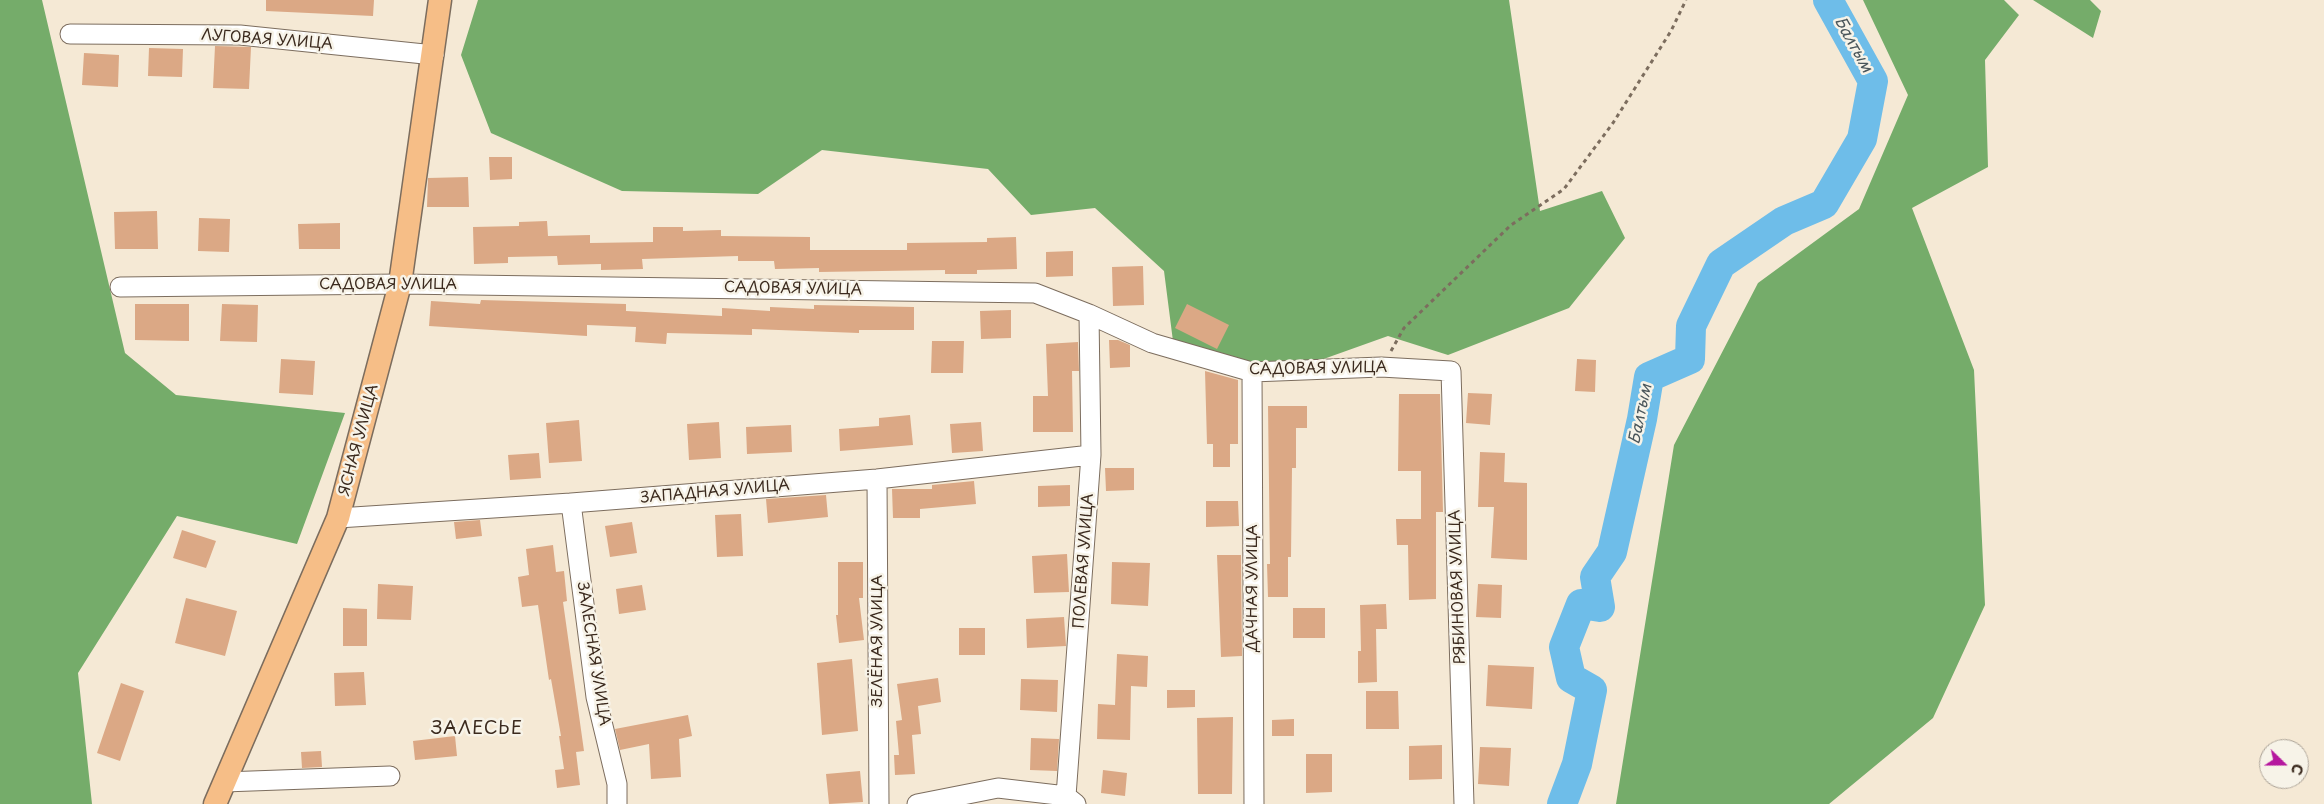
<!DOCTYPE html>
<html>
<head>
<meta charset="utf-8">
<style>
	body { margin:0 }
	#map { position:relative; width:2324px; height:804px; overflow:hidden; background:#f5e9d5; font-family:"Playpen Sans",sans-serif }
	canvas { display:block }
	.north { position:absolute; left:2259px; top:739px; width:50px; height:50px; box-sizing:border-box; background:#f7f3e8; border:1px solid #aca397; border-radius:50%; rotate:112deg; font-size:14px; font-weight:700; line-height:20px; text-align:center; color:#3b2a1e }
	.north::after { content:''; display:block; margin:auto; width:18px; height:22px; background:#b5179e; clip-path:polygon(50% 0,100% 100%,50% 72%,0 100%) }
</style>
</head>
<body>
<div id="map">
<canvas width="2324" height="804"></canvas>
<div class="north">С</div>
</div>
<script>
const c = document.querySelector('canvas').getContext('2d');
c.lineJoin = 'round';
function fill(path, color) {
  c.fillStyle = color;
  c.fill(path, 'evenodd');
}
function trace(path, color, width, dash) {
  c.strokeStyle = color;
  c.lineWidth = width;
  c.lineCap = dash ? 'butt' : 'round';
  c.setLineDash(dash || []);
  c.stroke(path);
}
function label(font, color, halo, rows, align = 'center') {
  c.font = font + ' "Playpen Sans",sans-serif';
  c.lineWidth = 5;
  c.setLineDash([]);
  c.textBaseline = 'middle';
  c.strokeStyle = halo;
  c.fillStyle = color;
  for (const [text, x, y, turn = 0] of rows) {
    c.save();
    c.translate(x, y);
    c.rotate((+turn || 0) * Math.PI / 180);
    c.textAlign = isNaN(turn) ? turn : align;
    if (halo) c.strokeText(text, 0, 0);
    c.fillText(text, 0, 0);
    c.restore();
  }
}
fill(new Path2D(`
	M0,0H42L125,353L176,395L345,413L297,544L177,516L78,673L92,804H0Z
	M478,0H1509L1540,211L1602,191L1625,238L1569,308L1448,355L1388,336L1276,376L1174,349L1164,271L1095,208L1031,215L988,169L822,150L758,194L622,191L491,133L461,55Z
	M1863,0H2004L2019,15L1985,60L1988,167L1912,208L1974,370L1985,605L1933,718L1829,804H1616L1674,445L1758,283L1859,209L1908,95Z
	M2033,0H2090L2101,11L2093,38Z`), '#75ac6a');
trace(new Path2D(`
	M1562,804L1577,764L1592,690L1571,678L1564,647L1581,604L1600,607L1595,577L1612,552L1642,419L1649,377L1690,359L1691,326L1721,264L1784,221L1824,204L1862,139L1873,81L1828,0`), '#6ebde9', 30);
fill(new Path2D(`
	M266,0H374L373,16L266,11Z
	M215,46L251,47L249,89L213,88Z
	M149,48L183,49L182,77L148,76Z
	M84,53L119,55L118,87L82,85Z
	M489,157H512V179L490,180Z
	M468,177L469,207H427L428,178Z
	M157,211L158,249H115L114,212Z
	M199,218L230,219L229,252L198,251Z
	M547,221L548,236L590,235V243L653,242V227H683V231L721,230V236L810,237V250H907V243L987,242V238L1016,237L1017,269L977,270V274H945V270L819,272V268L775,269L774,261H738V256L642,259L643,269L601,270V264L558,265L557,256L508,257V263L474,264L473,227L519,226V222Z
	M340,223V249H299L298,224Z
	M1073,251V276L1046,277V252Z
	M1143,266L1144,305L1113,306L1112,267Z
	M481,300L626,304V311L722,316V308L770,311V307L814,309V305L914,307V330H859V333L752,329V335L667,333L666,344L635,342L636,327L587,325V336L429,326L431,301L480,304Z
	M135,304H189V341L135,340Z
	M222,304L258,305L257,342L220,341Z
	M1187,304L1229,325L1217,349L1175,328Z
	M1011,310V338L981,339L980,311Z
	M1109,340H1118L1130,345V367L1110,368Z
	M932,341H964L963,373H931Z
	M1078,342L1079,371H1072L1073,432H1033V396H1048L1046,344Z
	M281,359L315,361L313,395L279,393Z
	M1577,359L1596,360L1595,392L1575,391Z
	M1205,371L1238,380V444H1230V467H1213V444H1207Z
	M1468,393L1492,394L1490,425L1466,423Z
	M1399,394H1440L1443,512H1436V599L1409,600L1408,545H1397L1396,519H1421V471H1398Z
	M1268,406H1307V428H1296V468H1292L1291,557H1288V597H1268L1267,564H1270Z
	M910,415L913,445L840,451L839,429L879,426V418Z
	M579,420L582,461L549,463L546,423Z
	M719,422L721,458L689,460L687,424Z
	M981,422L983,451L952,453L950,424Z
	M791,425L792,452L747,454L746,427Z
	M1480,452L1505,453L1504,482L1527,483V560L1491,558L1494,507H1478Z
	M539,453L541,478L510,480L508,455Z
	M1105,468H1134V490L1106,491Z
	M974,481L976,504L920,509V518H893L892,489H932V485Z
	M1070,485V506L1038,507V486Z
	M826,495L828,517L768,523L766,499Z
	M1206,501H1238L1239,526L1206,527Z
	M741,514L743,556L717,557L715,515Z
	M480,520L482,536L456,539L454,522Z
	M632,522L637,553L610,557L605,526Z
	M182,530L216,541L206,568L173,558Z
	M553,545L556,572L564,571L567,601L563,602L584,751L576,752L580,785L557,788L555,770L564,769L559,736H561L551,679L549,680L538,605L522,607L518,577L529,575L526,549Z
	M1067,554L1069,592L1034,593L1032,556Z
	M1217,555H1241L1242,656L1221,657Z
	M838,562H863V598H859L864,640L839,643L836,615H838Z
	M1112,562L1150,563L1148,606L1111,604Z
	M378,584L413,586L411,620L377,619Z
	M1478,584L1502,585L1501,618L1476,617Z
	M642,585L646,610L619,614L616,589Z
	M186,598L237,611L225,656L175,643Z
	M1386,604L1387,629H1376L1377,682L1358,683V651H1361L1360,605Z
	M343,608L367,609V646H343Z
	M1293,608H1325V638H1293Z
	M1064,617L1066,646L1027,648L1026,619Z
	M959,628H985V655H959Z
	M1117,654L1148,656L1147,687L1131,686L1130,740L1097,739L1098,704L1115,705Z
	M852,659L858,731L822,735L817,663Z
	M1488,665L1534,667L1532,709L1486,706Z
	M364,672L366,705L335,706L334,673Z
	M938,678L941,702L918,706L921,734L912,735L915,774L895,775L894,755H899L896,721L902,720L897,684Z
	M1021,679L1058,680L1057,712L1020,710Z
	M121,683L144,691L120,761L97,753Z
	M1167,690H1195V707L1167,708Z
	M1366,691H1398L1399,729H1366Z
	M688,715L692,736L679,739L681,777L651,779L649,744L620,750L615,729Z
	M1233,717L1232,794H1198L1197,718Z
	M1294,719V736H1272V720Z
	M455,736L457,756L415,760L413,741Z
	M1031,738L1059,739L1057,771L1030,770Z
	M1442,745V779L1409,780V746Z
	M1480,747L1511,748L1509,786L1478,784Z
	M321,751L322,767L302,768L301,752Z
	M1306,754H1332V792L1306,793Z
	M1103,770L1127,773L1125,796L1101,793Z
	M860,771L863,802L829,804L826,774Z`), '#dba885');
const minor = new Path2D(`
	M70,34L240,35L434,55
	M120,287L400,284L1035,293L1089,314L1152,343L1252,372L1381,367L1451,371L1464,804
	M1252,372L1254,804
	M877,479L879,804
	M571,503L596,697L617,784V804
	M338,518L571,503L877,479L1091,455
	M224,782L390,776
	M917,804L998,788L1066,796
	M1076,804L1066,796L1091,455L1089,314`);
const major = new Path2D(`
	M215,804L338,518L400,284L440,0`);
trace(minor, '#7c6d5e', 21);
trace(major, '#7c6d5e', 25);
trace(new Path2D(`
	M1391,351L1404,328L1511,225L1564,189L1613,123L1671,31L1686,0`), '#7c6d5e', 3, [4, 4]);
trace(minor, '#fff', 19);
trace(major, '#f6be87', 22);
label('15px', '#3b2a1e', '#f7f3e8', [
	["ЛУГОВАЯ УЛИЦА",267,40,4],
	["САДОВАЯ УЛИЦА",388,285],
	["САДОВАЯ УЛИЦА",793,289,1],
	["САДОВАЯ УЛИЦА",1318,369,-1],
	["ЯСНАЯ УЛИЦА",359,440,-75],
	["ЗАПАДНАЯ УЛИЦА",715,492,-5],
	["ПОЛЕВАЯ УЛИЦА",1084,561,-86],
	["РЯБИНОВАЯ УЛИЦА",1458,587,-92],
	["ДАЧНАЯ УЛИЦА",1253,588,-90],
	["ЗЕЛЁНАЯ УЛИЦА",878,641,-90],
	["ЗАЛЕСНАЯ УЛИЦА",593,654,81]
]);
label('italic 16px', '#4a565b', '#f7f3e8', [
	["Балтым",1853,45,61],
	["Балтым",1641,414,-78]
]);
c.letterSpacing = '1px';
label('18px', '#3b2a1e', '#f7f3e8', [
	["ЗАЛЕСЬЕ",477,729]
]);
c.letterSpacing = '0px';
</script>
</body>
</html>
